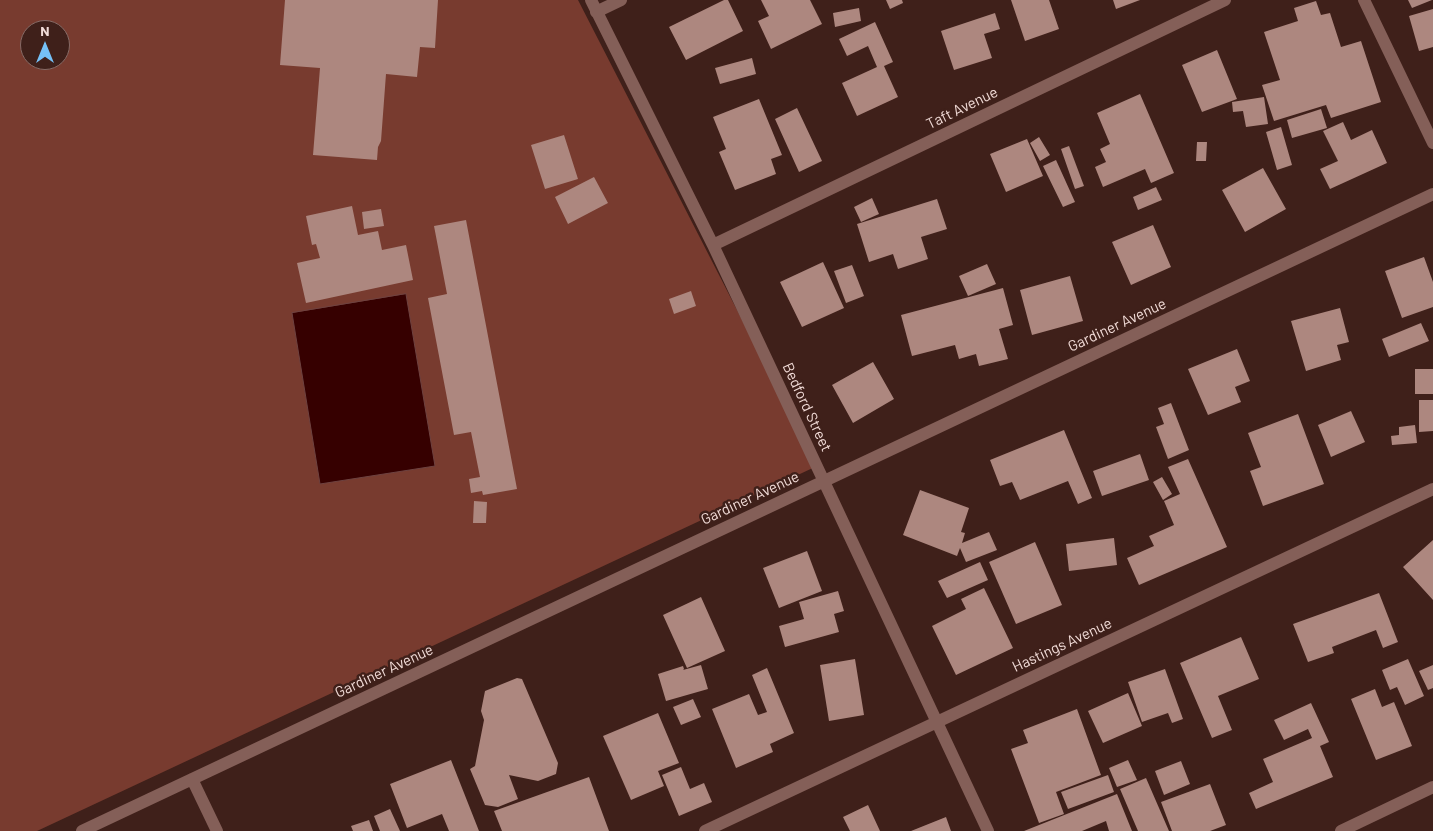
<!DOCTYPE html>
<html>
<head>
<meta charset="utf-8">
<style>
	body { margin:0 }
	#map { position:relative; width:1433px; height:831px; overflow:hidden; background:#3f201a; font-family:Barlow,sans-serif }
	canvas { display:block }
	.north { position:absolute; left:20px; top:20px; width:50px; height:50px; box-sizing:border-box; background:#3f201a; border:1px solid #866b66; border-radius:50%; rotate:0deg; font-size:14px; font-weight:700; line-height:20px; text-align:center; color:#f1dbd7 }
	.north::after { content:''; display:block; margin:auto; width:18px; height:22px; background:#75c0f6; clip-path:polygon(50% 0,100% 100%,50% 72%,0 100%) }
</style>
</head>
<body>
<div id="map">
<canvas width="1433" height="831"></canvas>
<div class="north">N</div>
</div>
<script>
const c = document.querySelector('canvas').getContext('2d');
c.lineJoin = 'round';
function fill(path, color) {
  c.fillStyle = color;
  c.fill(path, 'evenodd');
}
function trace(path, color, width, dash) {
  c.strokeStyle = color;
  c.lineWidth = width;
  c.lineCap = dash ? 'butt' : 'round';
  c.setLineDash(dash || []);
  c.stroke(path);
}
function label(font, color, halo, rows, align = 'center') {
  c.font = font + ' Barlow,sans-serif';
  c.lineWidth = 5;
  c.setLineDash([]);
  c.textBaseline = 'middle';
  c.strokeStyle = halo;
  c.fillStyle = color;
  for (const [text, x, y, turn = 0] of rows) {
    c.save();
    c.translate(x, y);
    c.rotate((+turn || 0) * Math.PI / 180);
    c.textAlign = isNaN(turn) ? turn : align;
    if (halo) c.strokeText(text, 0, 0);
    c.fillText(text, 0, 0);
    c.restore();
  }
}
fill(new Path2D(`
	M0,0H578L817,466L37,831H0ZM30,30H60V60H30Z`), '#783b2f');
const water = new Path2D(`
	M406,294L435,466L320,484L292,313Z`);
fill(water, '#360000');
trace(water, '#6e4240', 1);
fill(new Path2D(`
	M285,0H438L435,48L420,47L417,77L386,74L381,141L378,147L377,160L313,155L320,68L280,65Z
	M724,0H728L743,31L686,60L669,27Z
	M761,0H810L822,24L771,49L758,21L769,16Z
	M886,0H902L903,3L890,9Z
	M1011,0H1049L1059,29L1025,41Z
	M1113,0H1140L1116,9Z
	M1408,0H1432L1412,8Z
	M1316,1L1321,15L1330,13L1341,47L1361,41L1381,102L1331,118L1326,105L1274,121L1262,85L1280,80L1264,32L1298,21L1294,8Z
	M859,8L861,21L835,27L833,13Z
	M1433,9V47L1419,51L1409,16Z
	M995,13L1000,29L984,34L992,58L954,70L941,31Z
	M875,22L893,62L884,66L898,97L857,116L842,83L877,67L868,46L847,56L839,39Z
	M1217,50L1237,99L1202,112L1182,65Z
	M752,58L756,74L720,84L715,68Z
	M1140,94L1174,173L1151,183L1145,169L1103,187L1095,167L1106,162L1100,149L1110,144L1097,113Z
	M1264,97L1268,124L1246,127L1243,111L1233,112L1232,102Z
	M759,99L782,155L771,159L776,174L735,190L719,152L726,149L713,117Z
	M797,108L822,161L799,172L775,119Z
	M1321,109L1327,128L1292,138L1287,120Z
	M1343,122L1351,140L1372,130L1387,163L1330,189L1320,169L1338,161L1323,131Z
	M1281,127L1292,165L1277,170L1266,132Z
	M564,135L578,179L545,189L531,145Z
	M1039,137L1050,155L1040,161L1030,143Z
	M1027,139L1043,176L1006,192L990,154Z
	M1197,142H1207L1206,161H1196Z
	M1069,146L1084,186L1075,189L1061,149Z
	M1056,160L1075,202L1063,207L1043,166Z
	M1263,168L1286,209L1245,232L1222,190Z
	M594,177L608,203L568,224L555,197Z
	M1156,187L1162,200L1138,210L1133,197Z
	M872,198L879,214L861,222L854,207Z
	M937,199L947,229L921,237L928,259L898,269L893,254L869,262L857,224Z
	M352,206L358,235L378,231L382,250L406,245L413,280L306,303L297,263L320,258L316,244L312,245L306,216Z
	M381,209L384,226L364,229L362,212Z
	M466,220L517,489L483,495L482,491L471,493L469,479L480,477L471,432L454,435L428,298L447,294L434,226Z
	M1153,225L1171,267L1131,285L1112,242Z
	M1424,257L1433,282V307L1402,318L1385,271Z
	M823,262L844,308L802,327L780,282Z
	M987,264L996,284L968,296L959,276Z
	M852,265L864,296L846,303L834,271Z
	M1070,276L1083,321L1032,335L1020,290Z
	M1003,288L1013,325L999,329L1008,359L979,366L976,354L959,359L955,345L912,356L901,315Z
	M691,291L696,306L674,314L669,299Z
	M1340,308L1349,342L1337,345L1341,360L1306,371L1291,321Z
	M1421,323L1429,341L1389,357L1382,339Z
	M1237,349L1250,381L1235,387L1241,402L1208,415L1188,369Z
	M873,362L894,399L853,423L832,385Z
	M1415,369H1433V394H1415Z
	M1419,400H1433V431L1419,432Z
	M1171,403L1189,450L1168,459L1156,427L1164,424L1158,408Z
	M1351,411L1365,442L1331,457L1318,425Z
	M1298,414L1324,484L1263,506L1250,471L1261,467L1248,433Z
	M1415,425L1417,443L1392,445L1391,436L1399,435V427Z
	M1064,430L1092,498L1078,504L1068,481L1020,500L1012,482L1000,486L990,460Z
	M1140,454L1149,480L1102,496L1093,471Z
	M1188,459L1227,547L1139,585L1127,558L1154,546L1149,536L1174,525L1164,501L1180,494L1168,467Z
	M1162,477L1172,494L1163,500L1153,482Z
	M920,490L969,508L961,532L965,533L962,543L989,532L997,550L966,562L960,548L957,556L903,535Z
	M474,501L487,502L486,523H473Z
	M1114,538L1117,565L1069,571L1066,544Z
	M1433,540V600L1403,567Z
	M1035,542L1062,605L1016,624L989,562Z
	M807,551L822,591L779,608L763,568Z
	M980,562L988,580L947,598L938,581Z
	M984,588L1013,648L956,675L932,626L966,609L961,599Z
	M838,591L844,611L834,614L839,632L785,647L779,626L804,619L799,602Z
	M1379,593L1398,642L1383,648L1376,630L1332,647L1334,653L1308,662L1293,624Z
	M701,597L725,651L687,668L663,615Z
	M1241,637L1259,679L1218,696L1232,730L1212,738L1180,663Z
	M855,659L864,715L829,721L820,665Z
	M1408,659L1424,696L1405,705L1397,687L1390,690L1382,670Z
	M701,665L708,689L666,701L658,674L683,666L684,669L683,670Z
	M1433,665V688L1428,690L1419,671Z
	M767,668L794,733L770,744L773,752L736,768L712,709L749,694L758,715L767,712L752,675Z
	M1165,669L1183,719L1172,723L1168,713L1142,722L1128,682Z
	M517,678L522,679L558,763L556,774L538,781L509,775L518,799L498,807L485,805L470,769L475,766L484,720L481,711L485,691Z
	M1375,689L1382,707L1394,702L1412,746L1376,760L1351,699Z
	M1128,693L1142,726L1103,743L1088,711Z
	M693,699L701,717L681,725L673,707Z
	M1311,703L1329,742L1320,746L1333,777L1256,809L1249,793L1273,782L1263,759L1312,738L1308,729L1284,740L1274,720Z
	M1077,709L1101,775L1056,792L1064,814L1039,823L1011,749L1028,743L1023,730Z
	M658,713L679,763L658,771L664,786L631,800L603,736Z
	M451,760L479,831H449L442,814L407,828L390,784Z
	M1128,760L1137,780L1117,787L1109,768Z
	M1181,761L1190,784L1164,795L1155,771Z
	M681,767L690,789L704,783L712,802L679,816L662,775Z
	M1108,775L1114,792L1068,809L1061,792Z
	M589,777L609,831H502L494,811Z
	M1146,778L1169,831H1138L1120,789Z
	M1210,784L1226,825L1210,831H1172L1161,802Z
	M1117,794L1132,831H1109L1106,821L1082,831H1024Z
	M868,805L880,831H850L843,817Z
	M390,809L400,831H380L374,816Z
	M946,817L951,831H911Z
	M369,820L373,831H353L351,826Z`), '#ad877f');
trace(new Path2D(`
	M591,0L713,245L988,831
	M1364,0L1433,143
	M596,12L621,0
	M713,245L1225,0
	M192,779L217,831
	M82,831L1433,194
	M705,831L1433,489
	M1341,831L1433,787`), '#845f58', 12);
label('15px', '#f1dbd7', '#3f201a', [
	["Taft Avenue",962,108,-26],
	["Gardiner Avenue",1117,325,-25],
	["Bedford Street",807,407,65],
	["Gardiner Avenue",750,498,-25],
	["Hastings Avenue",1062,645,-25],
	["Gardiner Avenue",384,671,-25]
]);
</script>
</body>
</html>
